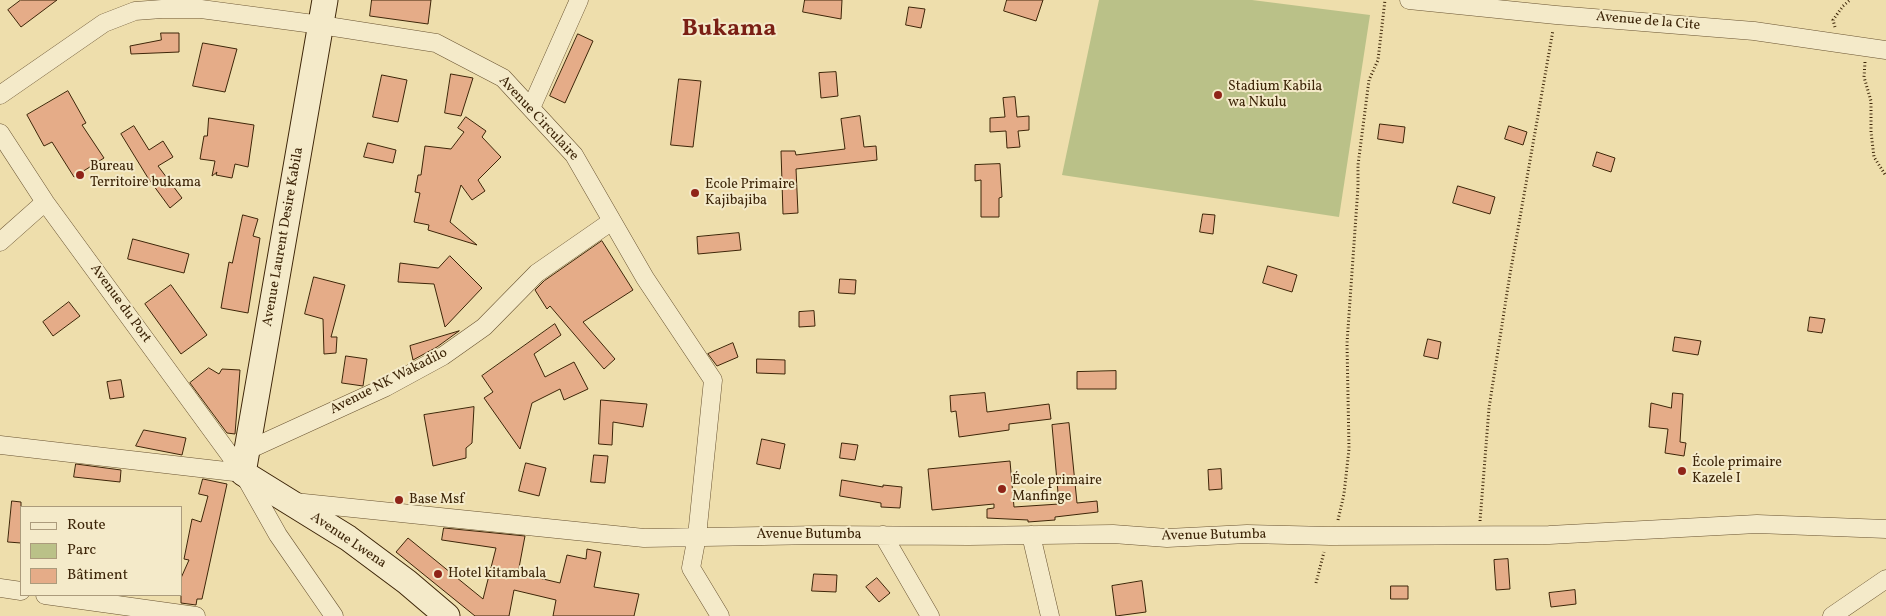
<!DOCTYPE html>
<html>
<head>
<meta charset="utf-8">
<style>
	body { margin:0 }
	#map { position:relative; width:1886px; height:616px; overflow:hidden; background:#eedeac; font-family:Vollkorn,serif }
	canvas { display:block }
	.legend { position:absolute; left:20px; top:506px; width:162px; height:90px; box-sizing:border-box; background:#f4eac9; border:1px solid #ab9b7c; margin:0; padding:6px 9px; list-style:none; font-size:15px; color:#3d2508 }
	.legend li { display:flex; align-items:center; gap:10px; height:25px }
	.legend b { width:25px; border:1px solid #ab9b7c }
</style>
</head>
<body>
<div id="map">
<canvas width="1886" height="616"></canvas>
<ul class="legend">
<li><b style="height:6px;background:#f4eac9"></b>Route</li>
<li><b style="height:14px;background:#bac188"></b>Parc</li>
<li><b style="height:14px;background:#e5ac88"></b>Bâtiment</li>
</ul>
</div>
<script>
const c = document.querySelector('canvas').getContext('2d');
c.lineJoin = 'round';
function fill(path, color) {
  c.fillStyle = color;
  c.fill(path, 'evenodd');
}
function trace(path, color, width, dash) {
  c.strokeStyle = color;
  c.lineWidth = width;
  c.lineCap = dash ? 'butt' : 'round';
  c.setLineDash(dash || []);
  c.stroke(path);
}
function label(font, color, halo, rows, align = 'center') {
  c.font = font + ' Vollkorn,serif';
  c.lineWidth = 4;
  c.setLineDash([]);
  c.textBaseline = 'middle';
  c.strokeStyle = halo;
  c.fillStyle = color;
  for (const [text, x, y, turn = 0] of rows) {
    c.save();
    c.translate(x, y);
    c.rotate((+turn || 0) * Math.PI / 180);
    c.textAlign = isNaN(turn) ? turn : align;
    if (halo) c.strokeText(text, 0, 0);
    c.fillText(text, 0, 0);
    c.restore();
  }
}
fill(new Path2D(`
	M1099,0H1252L1370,15L1339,217L1062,175Z`), '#bac188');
const building = new Path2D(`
	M21,0H57L21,27L8,10Z
	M372,0H431L428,24L370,16Z
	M805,0H842L841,19L803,12Z
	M1007,0H1043L1036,21L1004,11Z
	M909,7L925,9L921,28L906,25Z
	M161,33H179V52L131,54L130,46L161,40Z
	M578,34L593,41L565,103L550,96Z
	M203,43L237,49L225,92L193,86Z
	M836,72L838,96L821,98L819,73Z
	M451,74L473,78L461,116L445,113Z
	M382,75L407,80L398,122L373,117Z
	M679,79L701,81L693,147L671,145Z
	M68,91L86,123L82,125L104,158L74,177L52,142L44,146L27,115Z
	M1015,97L1017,117L1029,116V130L1018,131L1020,147L1007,148L1006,131L990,132V118L1005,117L1003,98Z
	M860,116L864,147L876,146L877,160L796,169L798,213L783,214L781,151H795L796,155L845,149L841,119Z
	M466,117L486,131L482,137L501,157L478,180L485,191L472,200L461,185L450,222L477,245L428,230L429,225L414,222L420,193L415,192L418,175H421L425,146L451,149L464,132L458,128Z
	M209,118L254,125L248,167L235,164L232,178L216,175L217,172L212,176L215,161L200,159L204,136H207Z
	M1380,124L1405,127L1403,143L1378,139Z
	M134,126L149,150L163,141L173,157L158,166L182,198L170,208L148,178L121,134Z
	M1509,126L1527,132L1523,145L1505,139Z
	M368,143L396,150L393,163L364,157Z
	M1597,152L1615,158L1611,172L1593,166Z
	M1000,164L1002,197L999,198V217H981V180L975,181V165Z
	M1458,186L1495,197L1490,214L1453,203Z
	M1203,214L1215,215L1213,234L1200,232Z
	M243,215L258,219L253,236L260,238L248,313L221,308L229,262L232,263Z
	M739,233L741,250L698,254L697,237Z
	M133,239L189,254L184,273L128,259Z
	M602,241L633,290L583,322L615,359L604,369L550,306L547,309L535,290L544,281Z
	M450,256L482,288L445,327L434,284L398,282L400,263L438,268Z
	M1268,266L1297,275L1292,292L1263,283Z
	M314,277L345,285L331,337H337L336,353L324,354L323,319L305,314Z
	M840,279L856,280L855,294L839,293Z
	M171,285L207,335L181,354L145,304Z
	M69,302L80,316L53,336L43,322Z
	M814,311L815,326L799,327V312Z
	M1810,317L1825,319L1822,333L1808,331Z
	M555,324L561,335L534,354L545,377L574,362L588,389L564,400L560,389L532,403L520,449L484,398L493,392L482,376Z
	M459,331L437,347L413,360L410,346Z
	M1675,337L1701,341L1698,355L1673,351Z
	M1428,339L1441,342L1438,359L1424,356Z
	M733,343L738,357L717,366L708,354Z
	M346,356L367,359L363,386L342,383Z
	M757,359L785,360V374L757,373Z
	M209,368L219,374L222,369L240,370L235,434L227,433L190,383Z
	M1116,371V389H1077V372Z
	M121,380L124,397L110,399L107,382Z
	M985,393L987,412L1049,404L1051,419L1009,424V430L959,437L956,411L951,412L950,396Z
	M1673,393L1683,394L1680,442L1686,443L1684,456L1665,453L1668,429L1649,427L1651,403L1671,408Z
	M601,400L647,404L643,427L613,422L612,445L599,444Z
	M474,407L472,443L466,448V458L433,466L424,415Z
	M1069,423L1077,503L1097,501L1098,512L1055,517V520L1028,522V520L987,518V509L994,508V504L932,510L928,469L1010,461L1014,507L1059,504L1052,425Z
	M144,430L186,438L182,455L136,446Z
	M762,439L785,444L780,469L757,464Z
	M842,443L858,445L855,460L840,458Z
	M594,455L608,456L605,483L591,482Z
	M526,463L546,468L539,496L519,491Z
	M76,464L121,470L120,482L74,477Z
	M1221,469L1222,489L1209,490L1208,470Z
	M203,479L227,484L202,599H197L196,605L181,603V578L189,560L184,559L192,519L201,522L208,496L199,494Z
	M842,480L883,487V485L902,487L900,508L881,507V503L840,496Z
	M12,501L21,502V543L8,542Z
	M444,528L525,536L518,573L560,583L567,555L586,559L587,549L601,552L594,587L639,594L634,616H553L556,600L514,590L509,616H475L396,552L408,538L483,599L496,548L442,540Z
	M1508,559L1510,589L1496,590L1494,560Z
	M814,574L837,575L836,592L812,591Z
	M877,578L890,593L879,602L866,587Z
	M1142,581L1146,612L1116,616L1112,586Z
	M1391,586H1408V599H1391Z
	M1575,590L1576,604L1551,607L1549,593Z`);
fill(building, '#e5ac88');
trace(building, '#3d2508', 1);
const minor = new Path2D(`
	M1409,0L1556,15L1754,31L1886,50
	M0,95L104,23L135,11L162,9H201L321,25L436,43L503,78L574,155L645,278L713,380L697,536L691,568L720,616
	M531,108L579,0
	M0,133L45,202L243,473L278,535L334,616
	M0,242L45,202
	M0,445L243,473
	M248,450L386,387L443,356L484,327L537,273L612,221
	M294,502L644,538L822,535L969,536L1113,534L1167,538L1247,534L1330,536L1549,535L1757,524L1886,529
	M883,535L930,616
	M1031,535L1050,616
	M0,588L21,591
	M45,595L196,616
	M1832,616L1886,579`);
const secondary = new Path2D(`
	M325,0L243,473L348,538L407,582L447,616`);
trace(minor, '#695331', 19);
trace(secondary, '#3d2508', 27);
trace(new Path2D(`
	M1835,27L1833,20L1843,6L1850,0
	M1865,62L1864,77L1871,101V132L1874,157L1886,176
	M1338,520L1344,494L1349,449L1347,343L1358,187V165L1369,80L1378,60L1385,0
	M1480,521L1489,408L1509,280L1553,30
	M1316,583L1324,552`), '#3d2508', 3, [1, 2.5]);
trace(minor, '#f4eac9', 18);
trace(secondary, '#f4eac9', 25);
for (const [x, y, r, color] of [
	[1218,95,5,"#8f2418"],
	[80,175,5,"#8f2418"],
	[695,193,5,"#8f2418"],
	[1682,471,5,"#8f2418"],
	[1002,489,5,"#8f2418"],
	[399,500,5,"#8f2418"],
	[438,574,5,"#8f2418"]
]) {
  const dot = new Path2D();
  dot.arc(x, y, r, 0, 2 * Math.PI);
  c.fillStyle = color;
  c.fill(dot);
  trace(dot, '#f4eac9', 2);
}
label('14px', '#3d2508', '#f4eac9', [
	["Avenue de la Cite",1648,22,5],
	["Avenue Circulaire",538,119,47],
	["Avenue Laurent Desire Kabila",284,237,-80],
	["Avenue du Port",120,304,54],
	["Avenue NK Wakadilo",389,382,-27],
	["Avenue Butumba",809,535],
	["Avenue Butumba",1214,536,-1],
	["Avenue Lwena",348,541,34]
]);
label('14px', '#3d2508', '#f4eac9', [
	["Stadium Kabila",1228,87],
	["wa Nkulu",1228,103],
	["Bureau",90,167],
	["Territoire bukama",90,183],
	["Ecole Primaire",705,185],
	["Kajibajiba",705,201],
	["École primaire",1692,463],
	["Kazele I",1692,479],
	["École primaire",1012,481],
	["Manfinge",1012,497],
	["Base Msf",409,500],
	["Hotel kitambala",448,574]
], 'left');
label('bold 24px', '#7a1f14', '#f4eac9', [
	["Bukama",729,31]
]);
</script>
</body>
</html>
